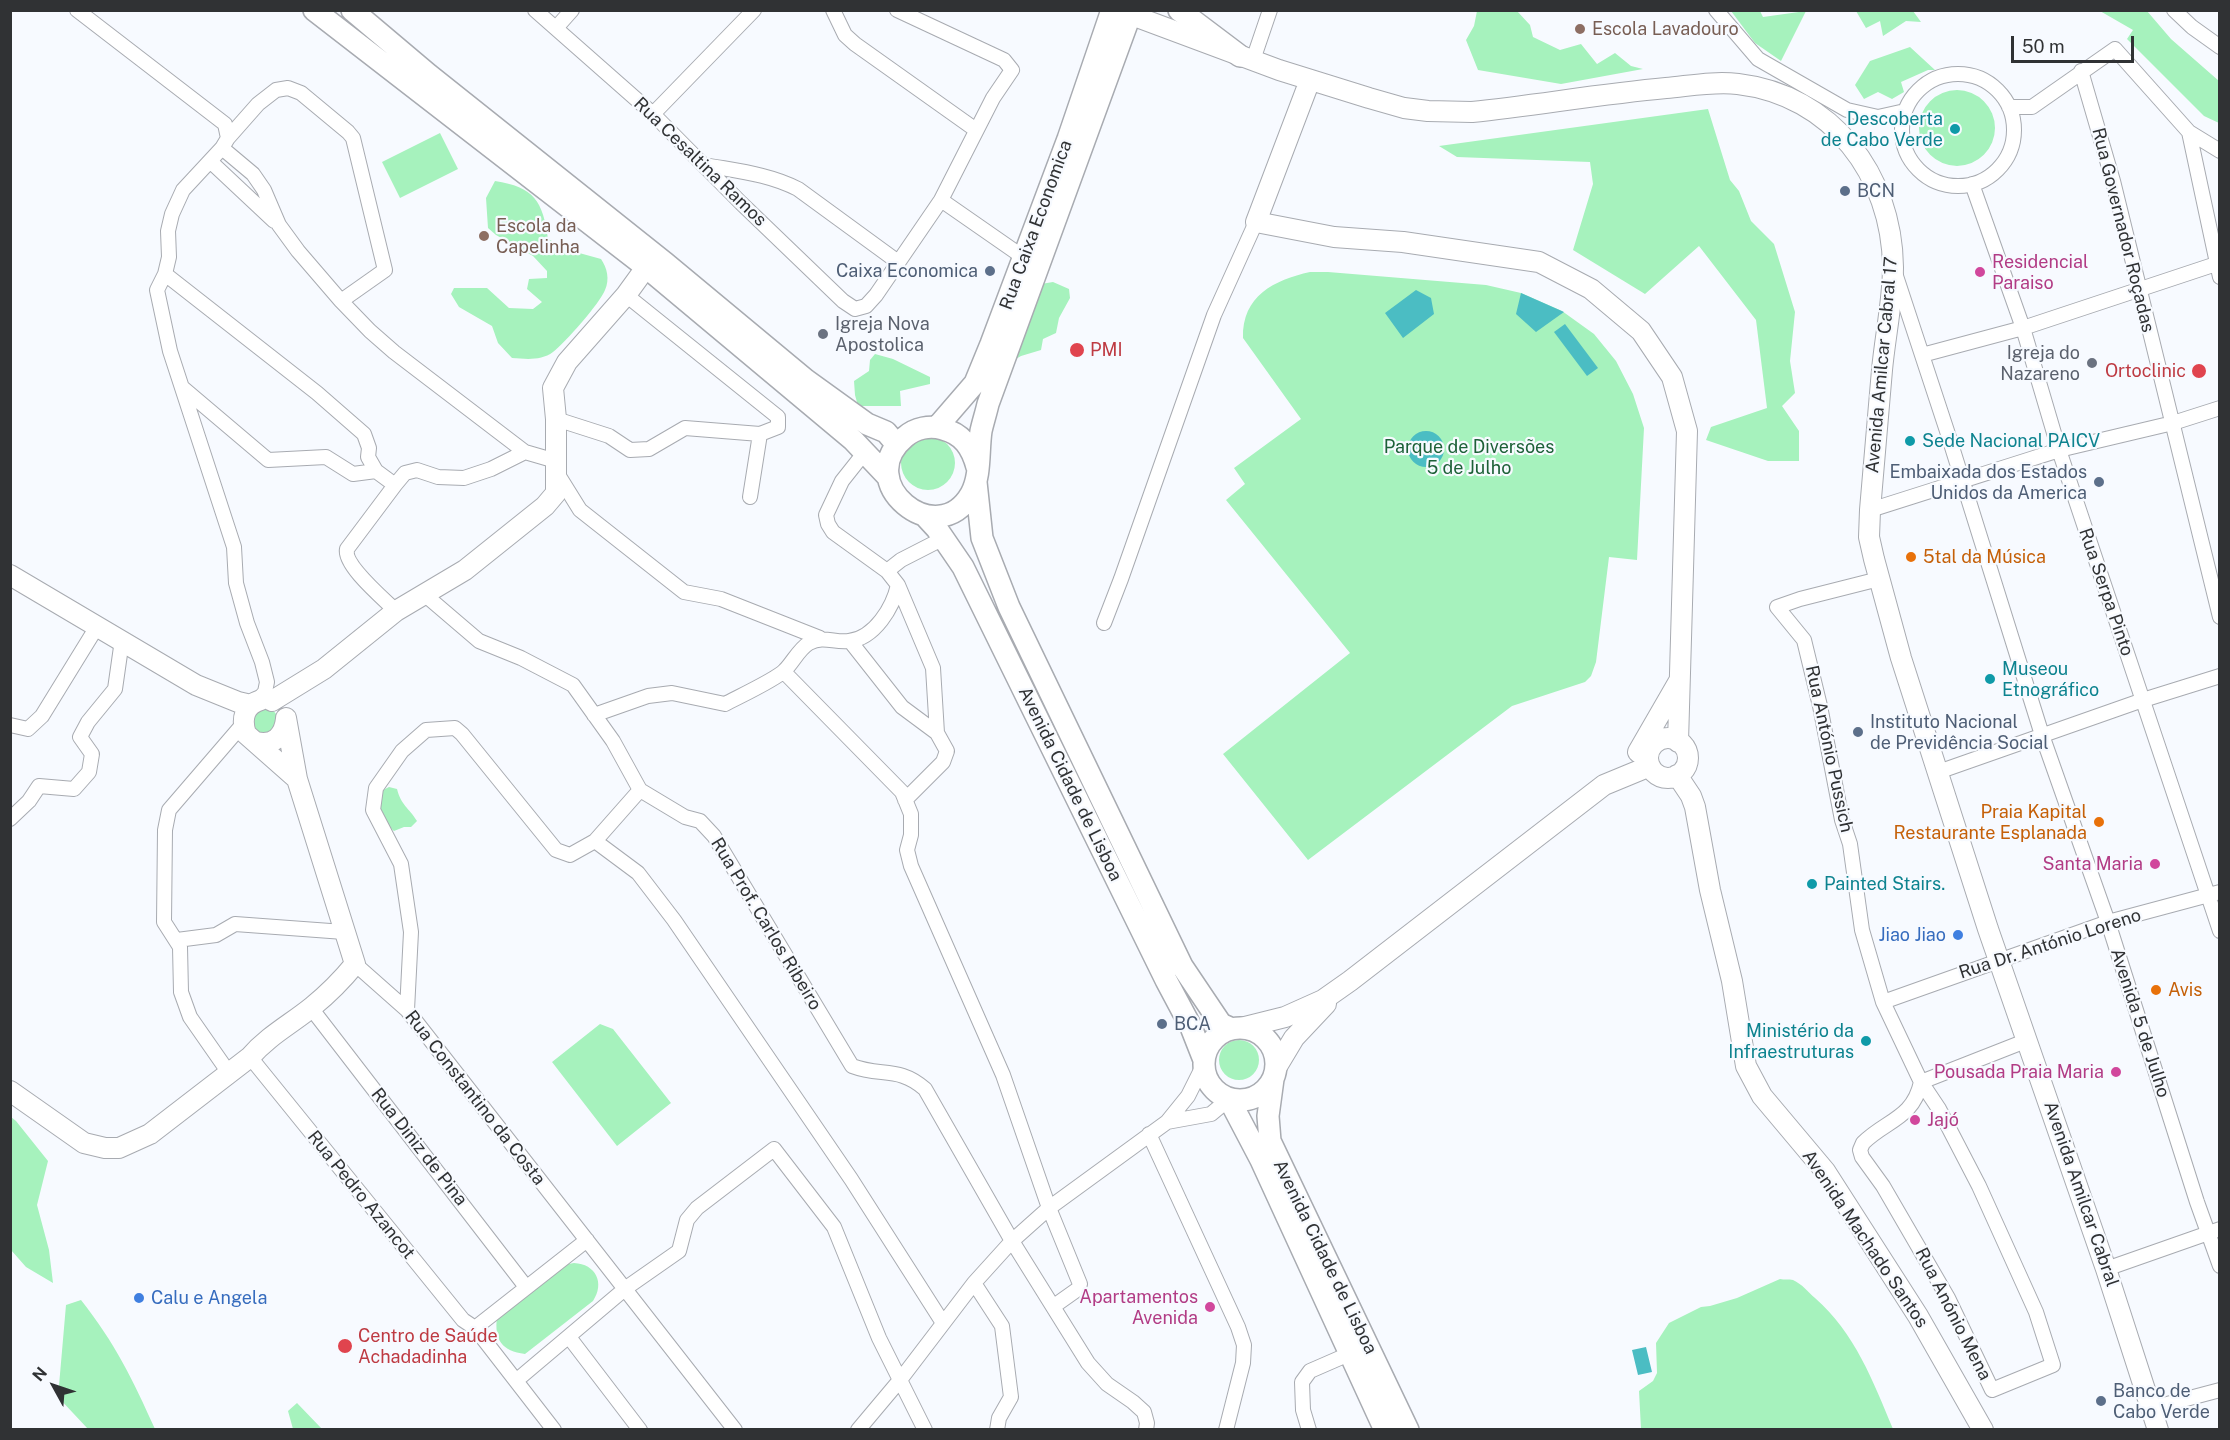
<!DOCTYPE html>
<html>
<head>
<meta charset="utf-8">
<style>
	body { margin:0 }
	#map { position:relative; width:2230px; height:1440px; overflow:hidden; background:#f7faff; font-family:"Public Sans",sans-serif }
	canvas { display:block }
	.frame { position:absolute; inset:0; border:12px solid #303234; pointer-events:none }
	.north { position:absolute; left:24px; top:1356px; width:60px; height:60px; -webkit-text-stroke:4px #f7faff; paint-order:stroke; rotate:310deg; font-size:16px; font-weight:700; line-height:24px; text-align:center; color:#303234 }
	.north::after { content:''; display:block; margin:auto; width:21px; height:27px; background:#303234; clip-path:polygon(50% 0,100% 100%,50% 72%,0 100%) }
	.scale { position:absolute; left:2011px; top:36px; width:123px; height:27px; box-sizing:border-box; border:3px solid #303234; border-top:0; padding-left:8px; font-size:18px; line-height:21px; white-space:nowrap; color:#303234; -webkit-text-stroke:4px #f7faff; paint-order:stroke }
</style>
</head>
<body>
<div id="map">
<canvas width="2230" height="1440"></canvas>
<div class="frame"></div>
<div class="north">N</div>
<div class="scale">50 m</div>
</div>
<script>
const c = document.querySelector('canvas').getContext('2d');
c.lineJoin = 'round';
function fill(path, color) {
  c.fillStyle = color;
  c.fill(path, 'evenodd');
}
function trace(path, color, width, dash) {
  c.strokeStyle = color;
  c.lineWidth = width;
  c.lineCap = dash ? 'butt' : 'round';
  c.setLineDash(dash || []);
  c.stroke(path);
}
function label(font, color, halo, rows, align = 'center') {
  c.font = font + ' "Public Sans",sans-serif';
  c.lineWidth = 4.5;
  c.setLineDash([]);
  c.textBaseline = 'middle';
  c.strokeStyle = halo;
  c.fillStyle = color;
  for (const [text, x, y, turn = 0] of rows) {
    c.save();
    c.translate(x, y);
    c.rotate((+turn || 0) * Math.PI / 180);
    c.textAlign = isNaN(turn) ? turn : align;
    if (halo) c.strokeText(text, 0, 0);
    c.fillText(text, 0, 0);
    c.restore();
  }
}
fill(new Path2D(`
	M1477,11H1517L1530,25L1533,37L1560,50L1581,44L1597,64L1615,53L1631,66L1643,69L1561,84L1478,70L1466,40L1474,26Z
	M1731,11H1760L1763,17L1806,11L1781,61L1755,43Z
	M1856,11H1913L1921,22L1906,21L1883,36L1880,21L1866,28Z
	M2100,11H2147L2171,39L2219,81V123L2204,116L2127,39L2133,30Z
	M1910,47L1935,70H1928L1901,82L1904,92L1892,99L1878,92L1864,99L1855,85L1870,61Z
	M1919 128a38 38 0 1 1 76 0a38 38 0 1 1-76 0Z
	M1708,109L1730,180L1739,191L1751,221L1774,244L1795,312L1790,361L1795,393L1782,406L1799,431V461H1768L1706,440L1711,427L1767,408L1756,320L1699,246L1645,294L1573,250L1593,184L1590,162L1457,157L1439,146Z
	M440,133L458,169L400,198L382,162Z
	M495,181C534,187 543,201 548,239L572,251L601,259C607,268 610,279 605,290C600,303 565,343 553,352C541,361 526,359 512,358L498,343L492,326L459,307L451,294L454,288H487L509,308L533,309L542,302L527,289L529,279L547,278V271L533,256L496,235L488,228L486,198Z
	M1310,272H1328L1486,285L1521,293L1562,311L1594,334L1616,361L1633,394L1644,428L1637,560L1609,557L1596,662L1591,676L1585,682L1512,706L1308,860L1223,754L1350,653L1226,500L1245,484L1234,468L1301,419L1243,338C1242,296 1274,280 1310,272Z
	M1053,282L1069,289L1070,298L1059,318L1056,333L1043,339L1041,350L1021,356L1007,364L1041,284Z
	M875,354L893,359L930,377V384L900,391L901,406H858L855,395L854,381L869,371L870,360Z
	M901 463a27 27 0 1 1 54 0a27 27 0 1 1-54 0Z
	M252 721a13 13 0 1 1 26 0a13 13 0 1 1-26 0Z
	M389,787L397,789C401,805 409,808 417,821L411,827H404L394,831L387,825L378,812L381,791Z
	M600,1024L613,1029L671,1103L617,1146L552,1062Z
	M1219 1060a20 20 0 1 1 40 0a20 20 0 1 1-40 0Z
	M11,1117L16,1121L48,1161L37,1205L49,1250L53,1283L26,1267L11,1250Z
	M574,1263C596,1264 605,1283 593,1301L525,1354C502,1351 494,1340 497,1317L563,1265Z
	M1780,1279C1784,1280 1789,1279 1793,1280C1802,1284 1808,1292 1815,1298C1855,1333 1873,1381 1893,1429H1641L1639,1391L1653,1381L1657,1373L1656,1343L1669,1323L1701,1307L1710,1306L1737,1298Z
	M81,1300C115,1343 133,1380 155,1429H88L58,1397L66,1305Z
	M297,1403L322,1429H293L288,1411Z`), '#a6f2bd');
fill(new Path2D(`
	M1416,290L1431,298L1434,314L1403,338L1385,313Z
	M1521,293L1564,312L1536,332L1516,314Z
	M1565,324L1598,368L1587,376L1554,332Z
	M1408 449a18 18 0 1 1 36 0a18 18 0 1 1-36 0Z
	M1646,1347L1652,1372L1638,1375L1632,1350Z`), '#4bbdc3');
const street = new Path2D(`
	M77,10L225,124L228,138L222,148L183,190L172,214L168,231L169,257L165,274L157,290L170,351L234,547L236,583L247,623L262,662L267,682L265,692L256,702
	M535,10L653,114L741,203L843,301L855,309L866,306L876,295L941,200L993,98L1012,70L1004,60L897,10
	M833,10L845,35L855,44L976,130
	M1716,10L1758,59L1847,110L1878,117L1905,111
	M2174,10L2192,27L2220,47
	M556,28L572,10
	M1253,60L1270,10
	M2081,71L2113,181L2220,617
	M1902 130a56 56 0 1 1 112 0a56 56 0 1 1-112 0Z
	M2009,107H2032L2115,49L2189,132L2220,151
	M653,114L754,10
	M2189,132L2220,277
	M228,138L258,104L276,90L288,88L301,93L348,132L353,138L385,270L341,301
	M222,148L253,174L264,190L279,225L298,251L341,301L370,331L394,352L525,452L556,461
	M210,161L274,221
	M705,165C737,171 769,174 798,189L898,262
	M1972,184L2023,328L2059,450L2220,931
	M941,200L1023,257
	M165,274L317,393L364,434L369,448L368,457L376,471L395,485L347,549C343,565 384,599 396,611
	M1896,276L1947,431L2042,735L2108,922L2197,1202L2220,1266
	M626,295L778,417V427L760,434L750,497
	M1922,355L2023,328L2216,264
	M183,388L268,460L326,457L353,474L376,471
	M556,419L609,436L630,450L649,449L685,428L760,434
	M557,473L580,510L684,592L721,599L820,638
	M395,485L405,473L417,470L438,477L464,478L491,469L525,452
	M1870,510L2059,450L2173,423L2220,408
	M887,571L901,560L944,538
	M1879,579L1800,599L1777,607L1804,640L1820,706L1842,820L1850,844L1862,930L1883,1002L1921,1082L1939,1109L1979,1186L2036,1312L2053,1365L1992,1390L1948,1298L1883,1186L1862,1157L1860,1150L1863,1143C1886,1120 1913,1119 1921,1082
	M424,594L479,641L521,658L573,685L613,741L640,790L685,817L700,821L714,836L852,1066C881,1077 899,1066 925,1089L1012,1241L1088,1363L1107,1384L1133,1402L1144,1412L1147,1423L1146,1430
	M1104,623L1121,579L1214,315L1256,222
	M850,641L902,707L937,733L933,668L898,585
	M784,672L902,792L911,814V835L907,850L911,866L1003,1075L1049,1208L1080,1284L1078,1289L1054,1306
	M594,715L648,696L672,693L725,704C738,697 777,679 785,670C793,662 799,649 809,643C824,635 834,643 849,641C875,638 893,607 898,585L887,571L833,532L828,524L826,515L842,481L865,452
	M10,725L28,729L42,716L98,625
	M1938,772L2143,700L2220,676
	M905,800L943,762L947,751L937,733
	M10,819L29,801L39,786L74,789L89,772L92,754L80,737L88,722L115,689L122,640
	M595,841L638,873L674,920L851,1179L943,1323
	M177,940L216,935L235,924L344,932
	M355,964L407,1010L735,1430
	M1883,1002L2108,922L2220,892
	M311,1008L526,1287
	M407,1010L411,932L401,864L373,810L376,788L402,751L426,730L455,728L462,734L556,850L570,855L595,841L640,790
	M250,1057L463,1320L475,1328L554,1430
	M229,1073L190,1017L181,992L180,947L164,922L165,830L169,810L243,724
	M1921,1082L2028,1040
	M1167,1122L1211,1114L1229,1099
	M1149,1134L1238,1327L1244,1345L1243,1363L1226,1430
	M2106,1269L2220,1229
	M974,1283L1002,1326L1011,1397L999,1418L997,1430
	M475,1328L587,1240
	M569,1337L640,1430
	M517,1380L626,1288L679,1251L687,1220L697,1208L774,1149L834,1227L879,1338L925,1430
	M2152,1408L2220,1390
	M858,1430L900,1380L974,1283L1012,1241L1049,1208L1167,1122L1188,1096L1203,1066
	M1309,1430L1303,1410L1302,1382L1310,1371L1349,1354`);
const secondary = new Path2D(`
	M1118,10L1279,70L1369,98L1404,108L1428,111L1472,112C1537,105 1601,94 1666,88C1689,86 1714,81 1738,84C1832,95 1892,175 1893,267C1893,300 1885,337 1882,370C1878,417 1874,464 1870,510L1869,537L1874,559L1901,658L1988,929L2106,1269L2158,1430
	M1310,80L1256,222L1334,237L1403,242L1539,262L1591,289L1641,331L1672,377L1687,431L1678,742
	M10,575L196,685L238,702L251,705
	M261,700C244,705 241,719 246,734L297,779
	M272,701L324,669L396,611L465,570L545,506L556,493V419L553,388L567,362L626,295L655,255
	M1648 758a20 20 0 1 1 40 0a20 20 0 1 1-40 0Z
	M256,742C274,746 284,736 286,719
	M1638,752L1679,681
	M1677,775L1691,796L1695,807L1710,890L1732,981L1746,1066L1762,1096L1825,1171L1918,1316L1983,1430
	M1241,1028L1285,1017L1323,1000L1350,981L1604,785L1650,766
	M1276,1068L1294,1038L1326,1004
	M10,1091L84,1143L105,1148H119L150,1134L250,1057C268,1036 291,1024 312,1007C328,994 342,980 355,964L297,779L286,718`);
const primary = new Path2D(`
	M314,10L646,267L853,440L888,477
	M352,10L429,75L665,263L806,380L867,424L886,432L897,445
	M1179,10L1240,56
	M937,427L975,383L991,344L1068,139L1112,10
	M977,467C972,448 963,434 943,429C930,425 915,428 905,437C851,482 937,553 971,494C981,476 978,451 981,431C983,422 986,413 988,404L1132,10
	M976,482L982,538L1009,607L1182,966L1221,1024L1232,1029
	M925,516L937,529L963,567L1166,980L1191,1027L1204,1060
	M1204 1064a36 36 0 1 1 72 0a36 36 0 1 1-72 0Z
	M1273,1079L1268,1116L1270,1141L1408,1430
	M1229,1099L1261,1160L1385,1430`);
trace(street, '#a8abb1', 16);
trace(secondary, '#a8abb1', 22);
trace(primary, '#a8abb1', 24);
trace(street, '#fff', 14);
trace(secondary, '#fff', 20);
trace(primary, '#fff', 21);
for (const [x, y, r, color] of [
	[1580,29,6,"#8d6e63"],
	[1955,129,6,"#0f9aa8"],
	[1845,191,6,"#5c6f8a"],
	[484,236,6,"#8d6e63"],
	[990,271,6,"#5c6f8a"],
	[1980,272,6,"#d1479c"],
	[823,334,6,"#6b7280"],
	[1077,350,8,"#e0444e"],
	[2092,363,6,"#6b7280"],
	[2199,371,8,"#e0444e"],
	[1910,441,6,"#0f9aa8"],
	[2099,482,6,"#5c6f8a"],
	[1911,557,6,"#e8710a"],
	[1990,679,6,"#0f9aa8"],
	[1858,732,6,"#5c6f8a"],
	[2099,822,6,"#e8710a"],
	[2155,864,6,"#d1479c"],
	[1812,884,6,"#0f9aa8"],
	[1958,935,6,"#3f7fe0"],
	[2156,990,6,"#e8710a"],
	[1162,1024,6,"#5c6f8a"],
	[1866,1041,6,"#0f9aa8"],
	[2116,1072,6,"#d1479c"],
	[1915,1120,6,"#d1479c"],
	[139,1298,6,"#3f7fe0"],
	[1210,1307,6,"#d1479c"],
	[345,1346,8,"#e0444e"],
	[2101,1401,6,"#5c6f8a"]
]) {
  const dot = new Path2D();
  dot.arc(x, y, r, 0, 2 * Math.PI);
  c.fillStyle = color;
  c.fill(dot);
  trace(dot, '#f7faff', 2);
}
label('18px', '#785e54', '#f7faff', [
	["Escola Lavadouro",1592,29],
	["Escola da",496,226],
	["Capelinha",496,247]
], 'left');
label('18px', '#0d838f', '#f7faff', [
	["Descoberta",1943,119,"right"],
	["de Cabo Verde",1943,140,"right"],
	["Sede Nacional PAICV",1922,441],
	["Museou",2002,669],
	["Etnográfico",2002,690],
	["Painted Stairs.",1824,884],
	["Ministério da",1854,1031,"right"],
	["Infraestruturas",1854,1052,"right"]
], 'left');
label('18px', '#303234', '#f7faff', [
	["Rua Cesaltina Ramos",700,162,44],
	["Rua Caixa Economica",1036,225,-70],
	["Rua Governador Roçadas",2123,230,76],
	["Avenida Amilcar Cabral 17",1882,365,-85],
	["Rua Serpa Pinto",2106,592,71],
	["Rua António Pussich",1829,749,78],
	["Avenida Cidade de Lisboa",1070,784,64],
	["Rua Prof. Carlos Ribeiro",766,924,59],
	["Rua Dr. António Loreno",2050,944,-18],
	["Avenida 5 de Julho",2140,1023,72],
	["Rua Constantino da Costa",475,1098,52],
	["Rua Diniz de Pina",419,1147,52],
	["Avenida Amilcar Cabral",2081,1194,71],
	["Rua Pedro Azancot",361,1195,51],
	["Avenida Machado Santos",1865,1239,56],
	["Avenida Cidade de Lisboa",1325,1257,64],
	["Rua Anónio Mena",1953,1314,63]
]);
label('18px', '#4e5e75', '#f7faff', [
	["BCN",1857,191],
	["Caixa Economica",978,271,"right"],
	["Embaixada dos Estados",2087,472,"right"],
	["Unidos da America",2087,493,"right"],
	["Instituto Nacional",1870,722],
	["de Previdência Social",1870,743],
	["BCA",1174,1024],
	["Banco de",2113,1391],
	["Cabo Verde",2113,1412]
], 'left');
label('18px', '#b23c85', '#f7faff', [
	["Residencial",1992,262,"left"],
	["Paraiso",1992,283,"left"],
	["Santa Maria",2143,864],
	["Pousada Praia Maria",2104,1072],
	["Jajó",1927,1120,"left"],
	["Apartamentos",1198,1297],
	["Avenida",1198,1318]
], 'right');
label('18px', '#5b616d', '#f7faff', [
	["Igreja Nova",835,324],
	["Apostolica",835,345],
	["Igreja do",2080,353,"right"],
	["Nazareno",2080,374,"right"]
], 'left');
label('18px', '#be3a42', '#f7faff', [
	["PMI",1090,350],
	["Ortoclinic",2186,371,"right"],
	["Centro de Saúde",358,1336],
	["Achadadinha",358,1357]
], 'left');
label('18px', '#1d6138', '#f7faff', [
	["Parque de Diversões",1469,447],
	["5 de Julho",1469,468]
]);
label('18px', '#c56008', '#f7faff', [
	["5tal da Música",1923,557],
	["Praia Kapital",2087,812,"right"],
	["Restaurante Esplanada",2087,833,"right"],
	["Avis",2168,990]
], 'left');
label('18px', '#366cbe', '#f7faff', [
	["Jiao Jiao",1946,935],
	["Calu e Angela",151,1298,"left"]
], 'right');
</script>
</body>
</html>
